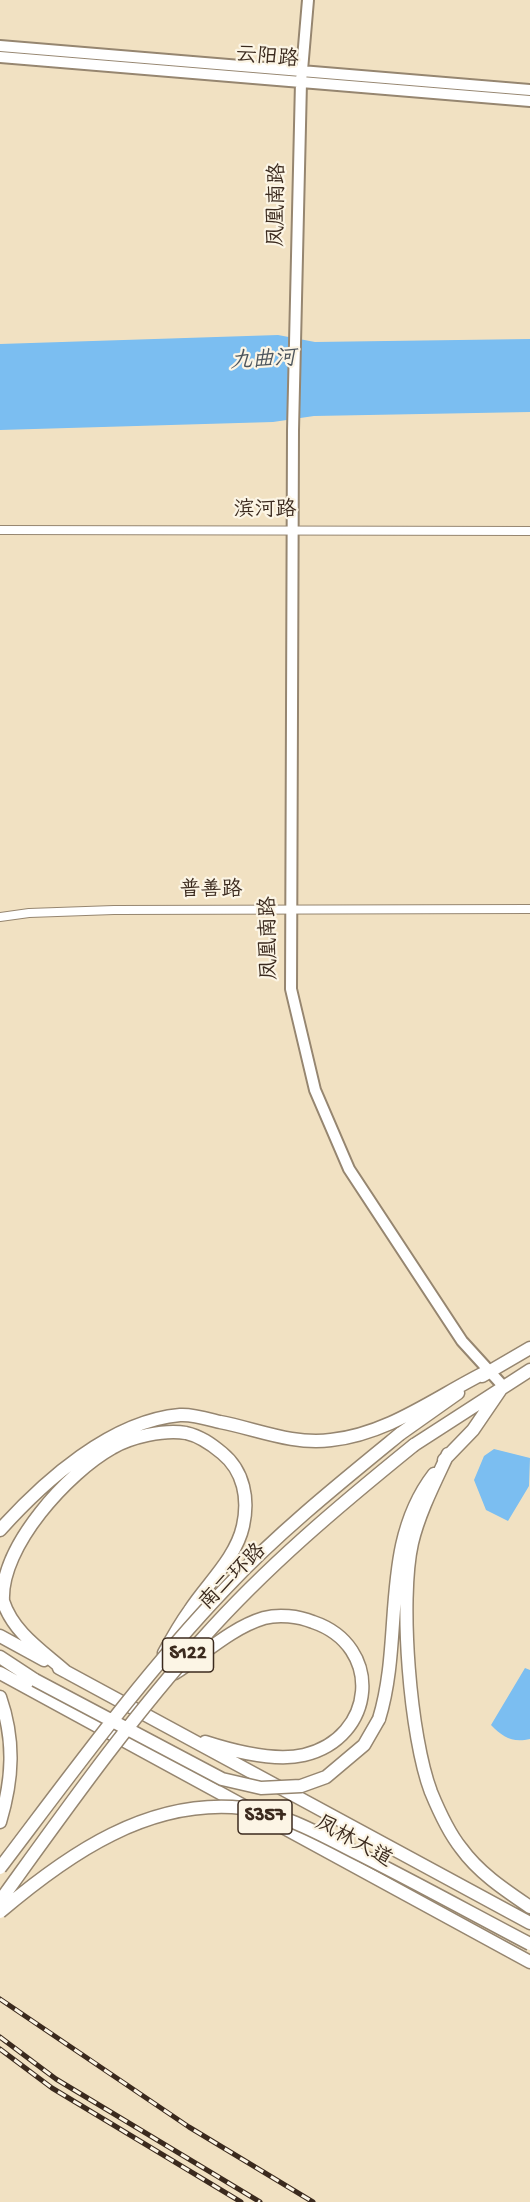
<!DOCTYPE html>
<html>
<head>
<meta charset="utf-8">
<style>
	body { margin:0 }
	canvas { display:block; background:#f1e1c2 }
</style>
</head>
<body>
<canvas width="530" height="2202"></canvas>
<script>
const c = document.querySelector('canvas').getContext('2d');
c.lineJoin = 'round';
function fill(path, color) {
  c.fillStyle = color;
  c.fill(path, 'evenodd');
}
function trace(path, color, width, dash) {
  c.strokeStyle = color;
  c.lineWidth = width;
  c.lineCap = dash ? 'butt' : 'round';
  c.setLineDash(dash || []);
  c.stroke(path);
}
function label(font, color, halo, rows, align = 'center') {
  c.font = font + ' "Gochi Hand","LXGW WenKai TC",sans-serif';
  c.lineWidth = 4.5;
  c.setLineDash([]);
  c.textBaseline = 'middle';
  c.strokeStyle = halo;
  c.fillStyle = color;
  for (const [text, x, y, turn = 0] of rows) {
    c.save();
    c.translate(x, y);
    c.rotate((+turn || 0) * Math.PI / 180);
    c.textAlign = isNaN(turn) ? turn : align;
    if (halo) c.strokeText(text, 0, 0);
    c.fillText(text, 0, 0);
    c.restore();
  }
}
fill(new Path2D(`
	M278,335L315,342L530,339V412L314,416L273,422L0,430V344Z
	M494,1449L530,1458L529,1486L508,1521L486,1510L474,1480L484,1456Z
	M525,1668L530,1670V1739C512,1743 503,1737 491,1725Z`), '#7bbef1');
const street = new Path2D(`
	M0,530L530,531
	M0,917L29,913L114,910L530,909`);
const secondary = new Path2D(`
	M308,0L301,82L293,430L291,989L315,1090L349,1169L462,1341L503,1386
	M0,46L530,90
	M0,57L530,101`);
const primary = new Path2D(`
	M482,1376L530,1348
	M400,1434L458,1393
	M414,1445L530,1370
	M448,1454C435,1482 419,1513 412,1543C399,1600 410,1737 431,1792C438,1809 449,1833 461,1848C479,1873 505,1890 530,1907
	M444,1460L473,1430L503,1386
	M0,1530C44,1481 111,1421 180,1415C192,1414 208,1419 220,1422C257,1429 292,1445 331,1440C389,1434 437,1396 488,1371
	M0,1636L44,1660
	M0,1657L35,1680
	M59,1668L530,1923
	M65,1671C41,1650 13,1632 3,1601C0,1546 69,1472 112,1448C130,1437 165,1429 186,1433C200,1436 211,1444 222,1453C244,1471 249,1499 243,1526C236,1558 207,1584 190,1610C180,1624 172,1638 164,1653
	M0,1673L530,1962
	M175,1673C203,1655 231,1628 264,1618C279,1614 298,1616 313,1622C384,1646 376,1738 304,1755C274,1762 233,1751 205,1742
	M0,1697C15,1740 13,1779 0,1822
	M379,1719C404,1638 379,1545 434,1474`);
trace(street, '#968670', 10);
trace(secondary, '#968670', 14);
trace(primary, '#968670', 15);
trace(street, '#fff', 8);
trace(secondary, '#fff', 10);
trace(primary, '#fff', 12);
const rail = new Path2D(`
	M0,1999L189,2127L313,2202
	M0,2037L56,2079L260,2202
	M0,2049L52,2088L241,2202`);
trace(rail, '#3b2a1e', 5);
trace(rail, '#fcf5e5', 3, [9]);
const primaryBridge = new Path2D(`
	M35,1680L222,1779L261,1788L301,1786L326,1777L364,1745L379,1719
	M0,1868C72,1773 143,1675 226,1588C279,1532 340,1483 400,1434
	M0,1901C65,1811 129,1720 203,1638C267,1566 340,1505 414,1445
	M0,1912C68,1854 149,1798 243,1808C280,1812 320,1834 353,1851C413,1881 471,1913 530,1944`);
trace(primaryBridge, '#968670', 15, []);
trace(primaryBridge, '#fff', 12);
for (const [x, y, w] of [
	[188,1655,51],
	[265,1817,54]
]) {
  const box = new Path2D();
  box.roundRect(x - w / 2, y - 17, w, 34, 4.5);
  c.fillStyle = '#fcf5e5';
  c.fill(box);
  trace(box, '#3b2a1e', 1.5);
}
label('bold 20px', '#3b2a1e', null, [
	["S122",188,1655],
	["S357",265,1817]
]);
label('21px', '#3b2a1e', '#fcf5e5', [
	["云阳路",267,59,5],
	["凤凰南路",279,205,-89],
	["滨河路",265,512],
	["普善路",211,892],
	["凤凰南路",271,938,-91],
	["南二环路",234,1578,-45],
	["凤林大道",353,1843,29]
]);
label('italic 22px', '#4e565d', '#fcf5e5', [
	["九曲河",263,362,-3]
]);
</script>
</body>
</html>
